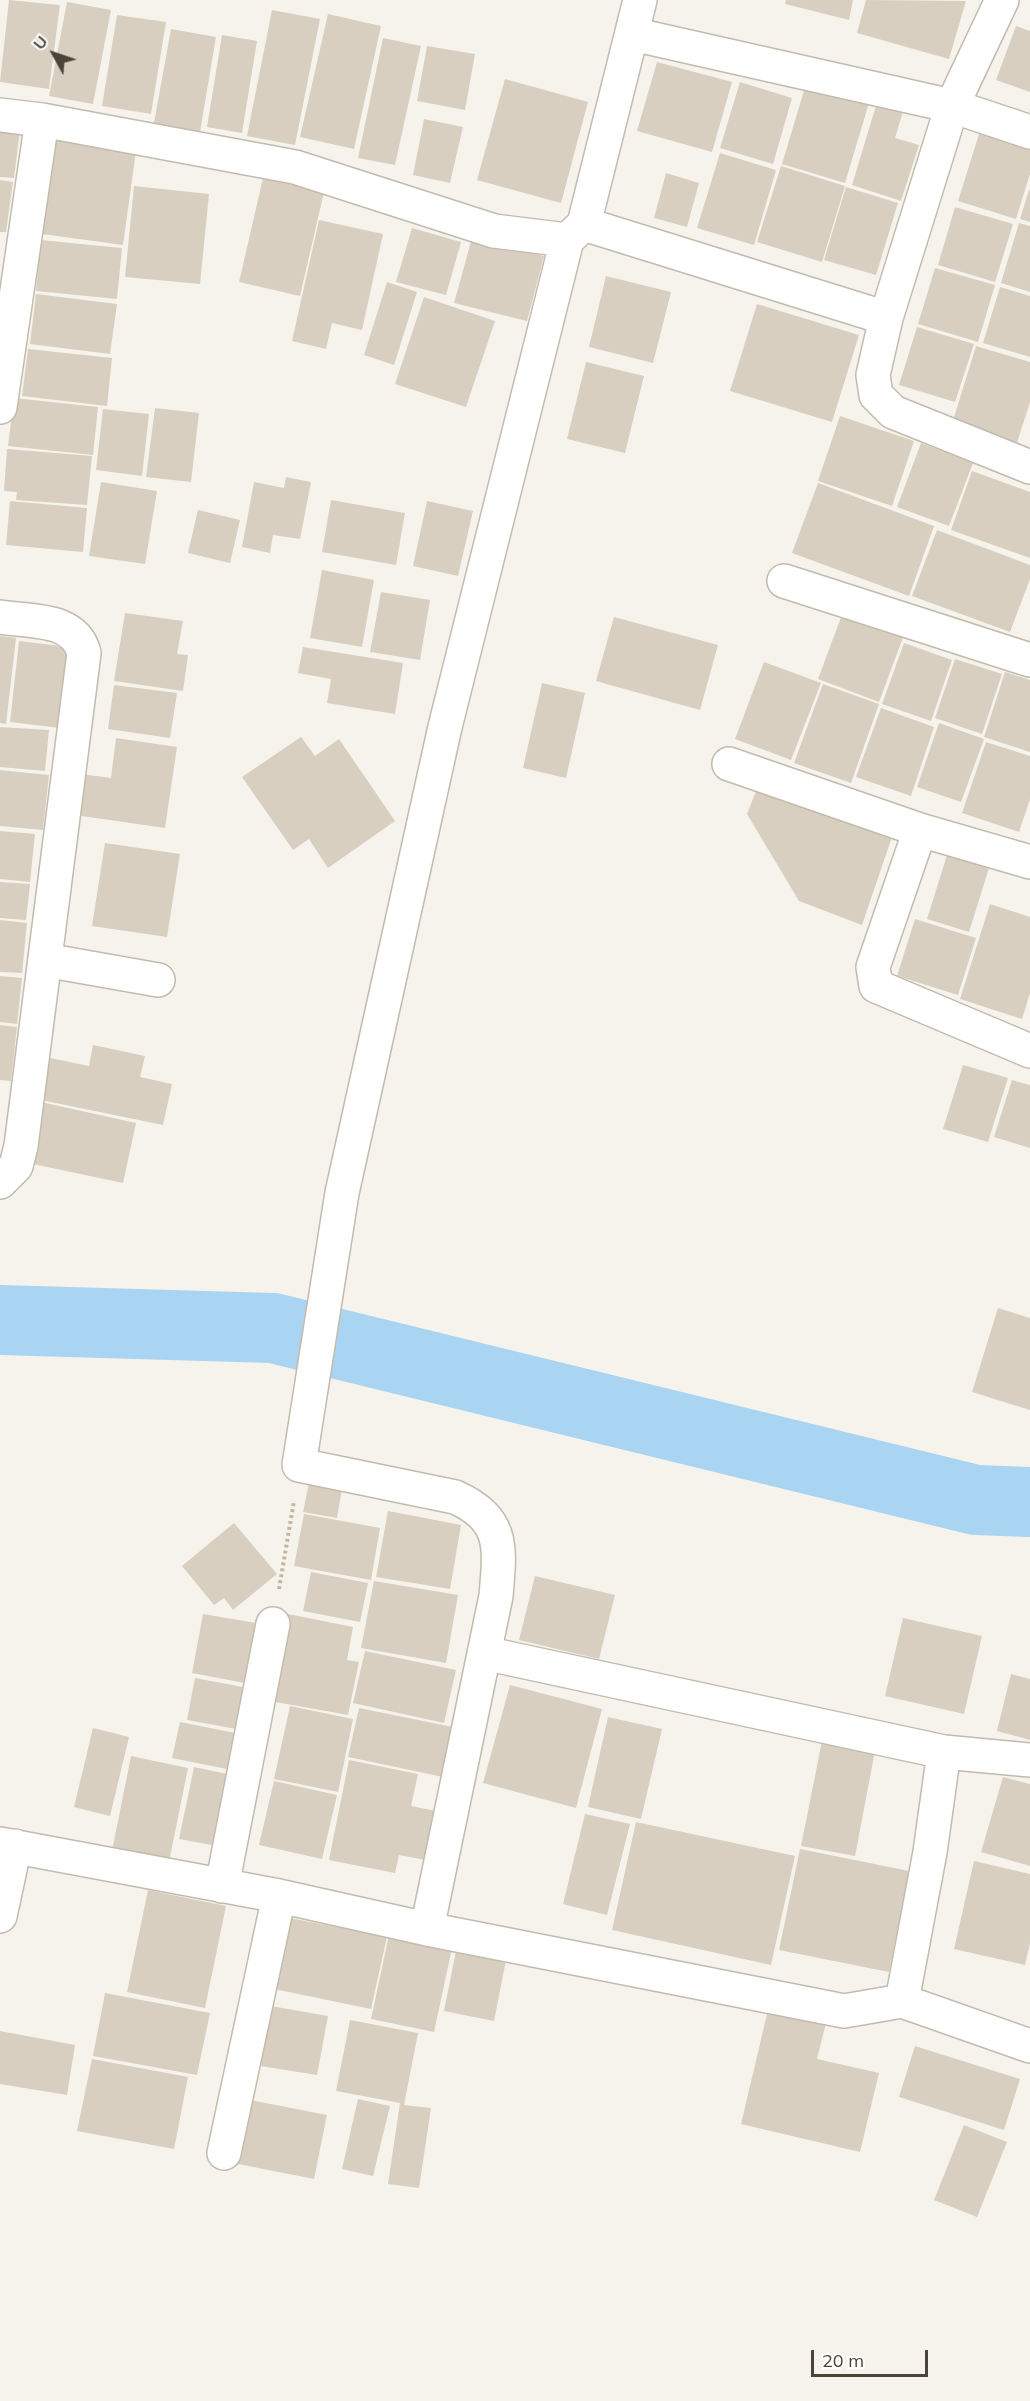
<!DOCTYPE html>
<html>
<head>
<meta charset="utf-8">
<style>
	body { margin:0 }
	#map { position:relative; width:1030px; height:2401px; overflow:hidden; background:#f6f3ec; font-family:Mulish,sans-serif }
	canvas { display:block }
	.north { position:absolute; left:24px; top:24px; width:60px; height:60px; -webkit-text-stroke:4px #fff; paint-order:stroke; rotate:310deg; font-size:16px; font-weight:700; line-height:24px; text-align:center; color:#4b4439 }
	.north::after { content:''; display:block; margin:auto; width:21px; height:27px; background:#4b4439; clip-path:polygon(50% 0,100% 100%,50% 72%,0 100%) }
	.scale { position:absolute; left:811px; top:2350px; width:117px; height:27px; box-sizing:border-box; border:3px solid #4b4439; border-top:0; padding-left:8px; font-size:18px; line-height:21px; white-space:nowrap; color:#4b4439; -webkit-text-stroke:4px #fff; paint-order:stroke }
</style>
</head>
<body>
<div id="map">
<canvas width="1030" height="2401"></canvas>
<div class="north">U</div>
<div class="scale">20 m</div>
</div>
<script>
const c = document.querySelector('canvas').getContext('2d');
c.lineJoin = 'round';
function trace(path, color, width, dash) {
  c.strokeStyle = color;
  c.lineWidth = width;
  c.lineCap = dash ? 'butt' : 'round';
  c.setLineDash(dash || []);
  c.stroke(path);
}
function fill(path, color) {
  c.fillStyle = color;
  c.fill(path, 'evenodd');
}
trace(new Path2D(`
	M0,1320L273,1328L976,1500L1030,1502`), '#a9d4f2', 70);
fill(new Path2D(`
	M9,0L60,5L49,89L0,82Z
	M786,0H853L849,20L785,4Z
	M866,0L966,1L949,59L857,33Z
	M67,2L111,10L93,104L49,96Z
	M272,10L320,19L295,145L247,136Z
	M328,14L381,26L354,149L300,137Z
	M117,15L166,22L151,114L102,106Z
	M1016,26L1030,31V92L996,80Z
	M171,29L216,37L200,132L154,123Z
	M222,35L257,41L242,133L207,127Z
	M383,38L421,46L395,165L358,158Z
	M427,46L475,54L465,110L417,101Z
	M657,62L732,82L712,152L637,131Z
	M505,79L588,102L561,203L477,180Z
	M740,82L792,98L773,164L720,148Z
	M806,84L869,103L845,183L782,164Z
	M878,99L904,108L895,138L919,145L901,201L852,185Z
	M424,119L463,127L450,183L413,175Z
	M0,128L20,130L14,178L0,177Z
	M980,131L1030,147V174L1016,219L958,201Z
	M55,140L136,151L123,245L42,234Z
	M720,153L776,170L754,245L697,228Z
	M781,166L845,186L822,262L757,242Z
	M666,173L699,183L687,227L654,218Z
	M263,178L324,192L300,296L239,282Z
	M0,180L13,182L6,232H0Z
	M134,186L209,194L200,284L125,277Z
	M846,187L898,203L876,275L824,260Z
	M1029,190H1030V222L1020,219Z
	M955,207L1013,224L995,282L938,265Z
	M319,220L383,234L362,330L332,323L326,349L292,341Z
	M1019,223L1030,226V292L1001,283Z
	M412,228L461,242L446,295L396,282Z
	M472,238L544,256L527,321L454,303Z
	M41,240L122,248L117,299L36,291Z
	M935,268L995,285L978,342L918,324Z
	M606,276L671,292L653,363L589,347Z
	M387,282L417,292L394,365L364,355Z
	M1000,287L1030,296V357L983,343Z
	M36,294L117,304L110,354L30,344Z
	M424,297L495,321L466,407L395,384Z
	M757,304L859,335L832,422L730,391Z
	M917,327L974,344L955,402L899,385Z
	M976,346L1030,362V402L1016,446L951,427Z
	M28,349L112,358L107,406L22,396Z
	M586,362L644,376L625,453L567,439Z
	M14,398L98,407L93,455L8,446Z
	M155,408L199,413L191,482L146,477Z
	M103,409L149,414L142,476L96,470Z
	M840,416L914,441L892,506L818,481Z
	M921,443L973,463L949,526L897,507Z
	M7,449L92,456L87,505L16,500L17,492L4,491Z
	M972,471L1030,492V558L951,530Z
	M286,477L311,482L300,539L273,535L270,553L242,547L254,482L284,488Z
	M101,482L157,491L145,564L89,556Z
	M818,483L934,526L909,596L792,553Z
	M331,500L405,513L396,565L322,552Z
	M10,501L87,508L83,552L6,545Z
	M427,501L473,511L458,576L413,566Z
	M198,510L240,520L230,563L188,553Z
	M937,530L1030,565V579L1010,632L912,596Z
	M322,570L374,580L362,647L310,638Z
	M381,592L430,600L420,660L370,652Z
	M843,612L904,635L879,702L818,679Z
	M125,613L183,621L177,654L188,655L183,691L114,681Z
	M614,617L718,645L700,710L596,681Z
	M0,636L16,638L6,724L0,723Z
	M19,641L69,647L60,728L10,722Z
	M904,643L952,660L931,721L882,704Z
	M303,647L403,663L395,714L327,703L331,679L298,673Z
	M955,659L1002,674L982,734L935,718Z
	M764,662L821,683L791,760L735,739Z
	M1005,672L1030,680V752L984,737Z
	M542,683L585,693L566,778L523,768Z
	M823,684L879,704L851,783L794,763Z
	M114,685L177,693L170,738L108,729Z
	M881,708L934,727L911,796L856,777Z
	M939,723L984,739L961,802L917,787Z
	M0,727L49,730L45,771L0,767Z
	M301,737L315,756L339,739L395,821L328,868L309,839L293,850L242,777Z
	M116,738L177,747L165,828L75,815L81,774L111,778Z
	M986,742L1030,756V799L1019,832L962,813Z
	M0,770L49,775L43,830L0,826Z
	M758,786L893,834L862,925L799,901L747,814Z
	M0,831L35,834L30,882L0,879Z
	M105,843L180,854L167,937L92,926Z
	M948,852L990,865L969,932L927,919Z
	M0,882L30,884L26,920L0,918Z
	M990,904L1030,917V993L1022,1019L960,999Z
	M915,919L976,938L958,995L897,976Z
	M0,920L27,923L22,973L0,972Z
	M0,976L22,978L17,1024L0,1022Z
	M0,1025L17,1027L11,1081L0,1080Z
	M93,1045L145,1056L140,1077L172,1084L163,1125L41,1100L50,1058L89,1066Z
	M963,1065L1008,1078L988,1142L943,1129Z
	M1012,1080L1030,1085V1148L994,1137Z
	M41,1102L136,1123L123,1183L28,1163Z
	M998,1308L1030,1318V1410L972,1392Z
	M310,1478L343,1483L337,1518L303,1512Z
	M388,1511L461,1525L450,1589L376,1577Z
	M304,1514L380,1528L371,1580L294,1566Z
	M234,1523L277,1574L233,1610L224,1598L214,1605L182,1566Z
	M311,1572L368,1583L360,1622L303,1611Z
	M535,1576L615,1595L599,1659L519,1640Z
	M374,1581L458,1595L446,1663L361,1648Z
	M203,1614L262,1624L250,1684L192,1673Z
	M288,1614L353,1627L347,1660L359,1662L348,1715L270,1701Z
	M903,1618L982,1636L964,1714L885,1696Z
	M365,1651L456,1670L444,1723L353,1703Z
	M1011,1674L1030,1679V1740L997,1731Z
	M195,1678L254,1689L247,1731L187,1720Z
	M510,1685L602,1709L576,1808L483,1783Z
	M290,1706L353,1719L338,1792L274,1779Z
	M359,1708L453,1727L443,1777L348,1757Z
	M608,1717L662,1729L641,1819L588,1807Z
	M180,1722L240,1734L232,1770L172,1758Z
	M93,1728L129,1737L110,1816L74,1807Z
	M822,1741L875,1751L855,1856L801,1846Z
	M131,1756L188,1768L169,1862L112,1851Z
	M349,1760L418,1774L411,1806L441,1812L431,1861L399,1855L395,1873L329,1860Z
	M194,1767L232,1775L217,1846L179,1839Z
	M1003,1777L1030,1784V1866L981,1852Z
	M274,1781L337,1795L322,1859L259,1845Z
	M585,1814L630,1824L607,1915L563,1904Z
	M636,1822L795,1856L771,1965L612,1930Z
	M800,1849L909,1871L889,1972L779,1950Z
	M974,1861L1030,1874V1943L1025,1965L954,1949Z
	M148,1890L226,1906L205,2008L127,1992Z
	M290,1918L387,1937L371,2009L274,1989Z
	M389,1935L452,1948L434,2032L371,2019Z
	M456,1951L506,1960L494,2021L444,2011Z
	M105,1993L210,2013L197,2075L93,2056Z
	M265,2005L328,2016L317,2075L254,2065Z
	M768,2010L826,2023L817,2059L879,2073L860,2152L741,2124Z
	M350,2020L418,2033L404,2105L431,2108L419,2188L388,2184L400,2103L336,2091Z
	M0,2031L75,2045L67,2095L0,2084Z
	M915,2046L1020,2079L1004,2130L899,2097Z
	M92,2059L188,2077L174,2149L77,2131Z
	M240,2098L327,2115L314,2179L228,2162Z
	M358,2099L390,2106L373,2176L342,2169Z
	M964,2125L1007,2142L977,2217L934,2200Z`), '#d8cfc1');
const minor = new Path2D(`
	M1002,0L952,106L886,318L873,375L876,395L893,412L1030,467
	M632,34L952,106L1030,132
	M0,115L42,120L295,167L494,231L567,240L584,224L640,0
	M584,224L886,318
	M0,407L42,120
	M784,581L1030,660
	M0,617C30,622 75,617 84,653L21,1146L16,1166L0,1182
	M729,764L920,830L1030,862
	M920,830L873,967L876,986L1030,1051
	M45,960L158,980
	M484,1653L944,1752L930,1852L902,2001
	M944,1752L1030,1760
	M0,1844L279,1896L427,1929L844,2011L902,2001L1030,2046
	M222,1886L273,1624
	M0,1916L15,1846
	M427,1929L496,1596C500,1548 505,1519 455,1497L299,1465L342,1193L445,727L567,240
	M224,2153L279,1896`);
trace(minor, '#c2bbae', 36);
trace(new Path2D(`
	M279,1589L294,1501`), '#c4b79f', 4, [3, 3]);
trace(minor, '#fff', 33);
</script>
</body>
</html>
